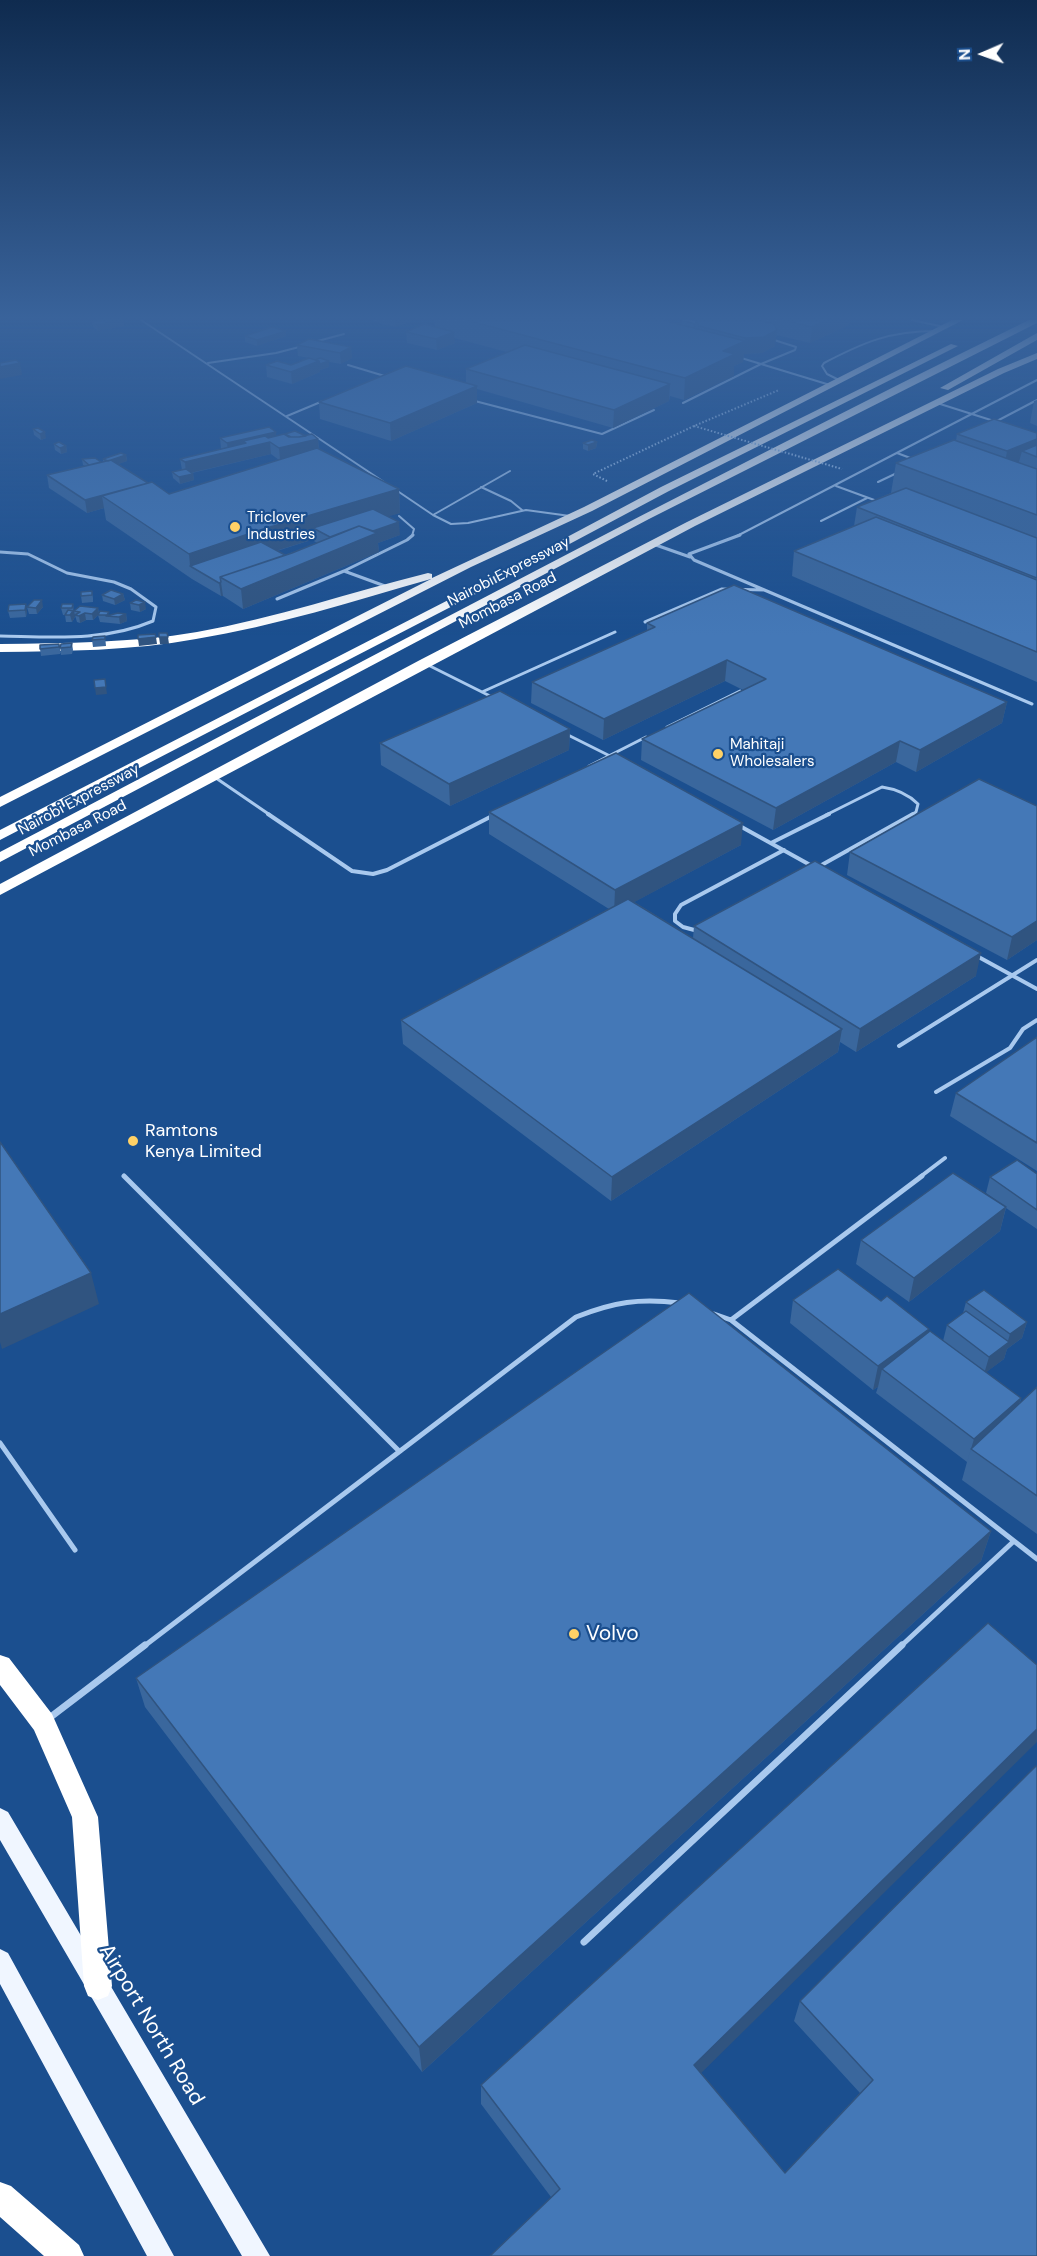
<!DOCTYPE html>
<html>
<head>
<meta charset="utf-8">
<style>
	body { margin:0 }
	#map { position:relative; width:1037px; height:2256px; overflow:hidden; background:#1b4f8f; font-family:"DM Sans",sans-serif }
	canvas { display:block }
	.north { position:absolute; left:953px; top:24px; width:60px; height:60px; -webkit-text-stroke:4px #1b4f8f; paint-order:stroke; rotate:268deg; font-size:16px; font-weight:700; line-height:24px; text-align:center; color:#fff }
	.north::after { content:''; display:block; margin:auto; width:21px; height:27px; background:#fff; clip-path:polygon(50% 0,100% 100%,50% 72%,0 100%) }
</style>
</head>
<body>
<div id="map">
<canvas width="1037" height="2256"></canvas>
<div class="north">N</div>
</div>
<script>
const c = document.querySelector('canvas').getContext('2d');
c.lineJoin = 'round';
function trace(path, color, width, dash) {
  c.strokeStyle = color;
  c.lineWidth = width;
  c.lineCap = dash ? 'butt' : 'round';
  c.setLineDash(dash || []);
  c.stroke(path);
}
function fill(path, color) {
  c.fillStyle = color;
  c.fill(path, 'evenodd');
}
function label(font, color, halo, rows, align = 'center') {
  c.font = font + ' "DM Sans",sans-serif';
  c.lineWidth = 4.5;
  c.setLineDash([]);
  c.textBaseline = 'middle';
  c.strokeStyle = halo;
  c.fillStyle = color;
  for (const [text, x, y, turn = 0] of rows) {
    c.save();
    c.translate(x, y);
    c.rotate((+turn || 0) * Math.PI / 180);
    c.textAlign = isNaN(turn) ? turn : align;
    if (halo) c.strokeText(text, 0, 0);
    c.fillText(text, 0, 0);
    c.restore();
  }
}
trace(new Path2D(`
	M607,481L593,474L694,426L779,390`), '#a9c9ee', 2, [1.5, 2]);
trace(new Path2D(`
	M141,320L384,482
	M683,320L701,323
	M912,320L944,327
	M314,342L344,334
	M738,357L761,364L795,350L796,347L771,339
	M208,363L276,353L303,346
	M348,365L388,377
	M841,381L827,374L822,366L824,363C864,342 890,331 936,331
	M471,400L602,434L654,410
	M683,403L761,364L830,385
	M937,403L994,421
	M287,416L323,401
	M995,422L1037,400
	M897,453L913,459
	M878,482L899,472
	M836,486L877,501
	M481,487L511,501L522,510
	M396,490L433,515L451,524L468,523L526,510L570,516
	M433,515L510,471
	M399,516L414,529L412,536
	M821,521L867,498
	M737,536L1037,380`), '#a9c9ee', 2);
trace(new Path2D(`
	M740,535L689,554L694,560L1032,704
	M653,544L690,557
	M0,552L28,554L67,573L114,582L131,589L156,607L153,621C104,642 52,637 0,636
	M344,571L385,586
	M277,599L344,571L407,540L413,535
	M645,622L722,589L765,590
	M426,664L494,698
	M482,692L615,632
	M667,727L740,691
	M566,734L614,758
	M589,766L646,737
	M213,776L270,815
	M826,815L882,787C896,789 908,794 918,804L916,812L911,815`), '#a9c9ee', 3);
trace(new Path2D(`
	M268,814L352,871L373,874L387,870L494,815
	M738,825L812,866
	M771,843L829,814
	M818,867L913,814
	M698,931L683,927L675,921V914L681,905L784,850
	M975,955L1037,989
	M899,1046L1037,960
	M936,1092L1010,1048L1023,1029L1037,1020
	M920,1177L945,1158`), '#a9c9ee', 4);
trace(new Path2D(`
	M124,1176L399,1451
	M714,1314L731,1320L1037,1559
	M731,1320L922,1176
	M0,1443L75,1550
	M143,1647L576,1317C614,1302 639,1298 680,1303
	M900,1647L1014,1541`), '#a9c9ee', 5);
trace(new Path2D(`
	M48,1719L145,1645
	M584,1942L902,1645`), '#a9c9ee', 7);
fill(new Path2D(`
	M0,1808L8,1812L270,2256H242L0,1840Z
	M0,1949L8,1953L174,2256H147L0,1984Z`), '#f0f6ff');
fill(new Path2D(`
	M952,320H963L592,511L471,567L0,807V797L431,579C354,601 276,626 196,639C131,651 66,651 0,652V644C66,643 132,643 197,632C276,618 351,592 428,573L432,574V578L584,507Z
	M1029,320H1037V323L649,519L0,862V852C342,673 682,490 1029,320Z
	M1037,333V340L948,390L940,388Z
	M951,344L958,346L669,491L470,597L0,840V830L462,593L661,487Z
	M1037,353V359L1004,373L695,526L0,895V884L420,660L687,522L998,369Z
	M0,1655L9,1658L52,1714L98,1817L112,1986L108,1996L98,2000L88,1996L84,1986L72,1817L34,1730L0,1685Z
	M0,2182L11,2186L79,2245L84,2256H44L0,2217Z`), '#fff');
trace(new Path2D(`
	M694,426L842,469`), '#a9c9ee', 2, [1.5, 2]);
fill(new Path2D(`
	M123,320L124,326L98,331L93,327L92,322Z
	M372,320H414L395,327L389,325V324L386,325Z
	M434,320H662L677,324H695V320H850L849,325L810,343L776,335L775,346L762,353L744,354L743,362L734,366V376L684,400L670,396L669,401L613,428L477,389V403L391,441L320,419L319,402L466,383V369L507,352L454,338L455,343L437,350L407,343L406,332L435,327Z
	M245,336H286L257,346L245,342Z
	M297,345L351,347L352,358L341,364L329,362V367L320,370V372L292,384L267,377L266,365H291L309,358L298,356Z
	M1037,400V426L1030,423L1034,401Z
	M38,428L46,438L41,440L34,435L33,429Z
	M1037,433V682L792,576L794,551L854,526L857,507L891,493L896,463L956,441L957,434Z
	M276,436H306L318,439L319,449L399,489L400,513L388,516L400,535L378,543L379,552L243,609L223,596H221L192,579L106,520L104,508L87,513L49,488L47,475L85,466L83,465L82,459L101,462H103V459L126,455L127,461L118,464L148,483L169,494L279,460L271,454L192,473L193,474L194,480L180,484L173,478L172,472L182,470L180,459L221,449L220,438ZM314,539V541L317,543L285,555L277,551Z
	M597,442L596,448L588,451L583,449V443Z
	M54,444L66,446L67,452L61,454L55,450Z
	M92,591L93,598V602L82,603L81,596Z
	M123,594L125,600L115,605L103,601L102,595Z
	M136,600L146,609L140,612L131,610L130,603Z
	M73,604L74,611L98,608L99,614L110,615L126,614L127,621L120,624L100,622L98,615L93,620H86L80,623L77,622L74,612L75,617L72,622H66L65,615H63L61,608Z
	M9,605L27,611L26,617L10,618L8,611Z
	M27,607H43L37,614H29Z
	M647,623L1007,702L1002,723L916,772L896,762L773,830L641,760L642,739L743,690L725,681L603,740L531,703L532,682L647,631Z
	M105,636L106,646L93,647L92,640Z
	M72,643L73,650L72,654L61,655L60,648Z
	M59,644L61,651L60,654L41,656L40,649Z
	M570,729L569,750L450,806L381,765L380,743Z
	M489,812L741,845L634,902L693,938L694,926L976,976L856,1052L840,1042L838,1052L611,1201L403,1044L401,1020L609,909L489,834Z
	M850,852L1037,940L1007,960L847,875Z
	M1037,1037V1171L950,1116L956,1093Z
	M1037,1174V1229L1006,1208L1000,1231L909,1302L856,1264L861,1240L997,1201L986,1193L990,1177Z
	M793,1300L881,1301L928,1333L943,1341L947,1325L963,1313L966,1302L1027,1322L1022,1338L1007,1349L1004,1359L986,1372L1021,1398L1020,1403L1037,1387V1534L962,1480L967,1462L876,1393L878,1387L873,1390L790,1323Z
	M991,1531L981,1561L422,2072L145,1707L136,1678Z
	M800,2001L1037,2256L551,2197L481,2104V2085L701,2073L785,2173L860,2093L794,2021Z`), '#3a679d');
fill(new Path2D(`
	M123,320L124,326L98,331L97,325Z
	M392,320H414L395,327V321Z
	M826,320H850L849,325L810,343L812,327Z
	M777,330L775,346L762,353L744,354L743,362L734,366V376L684,400L685,378L723,351L745,341V338Z
	M286,331V336L257,346V340Z
	M454,332L455,343L437,350L436,339Z
	M351,347L352,358L341,364L340,353Z
	M319,361H329V367L320,370V372L292,384L291,372Z
	M20,363L22,375L0,379V367Z
	M670,384L669,401L613,428L614,410Z
	M477,386V403L391,441L390,423Z
	M45,432L46,438L41,440L40,434Z
	M276,432L277,444L270,442L271,454L186,474L185,462L228,452L227,443Z
	M318,439L319,451L280,460L279,448Z
	M1037,439V455L1022,451L1019,462L1004,469L1007,451Z
	M597,442L596,448L588,451V445Z
	M66,446L67,452L61,454L60,448Z
	M126,455L127,461L113,466L108,461Z
	M193,474L194,480L180,484L179,477Z
	M148,483L102,496L104,508L87,513L85,500Z
	M399,489L400,513L326,535L313,528L314,539L263,555L190,566L189,554L260,530Z
	M399,522L400,535L378,543L379,552L243,609L241,589L367,533Z
	M221,582L223,596H221L219,583Z
	M123,594L125,600L115,605L114,599Z
	M42,600L43,607L37,614L36,608Z
	M145,602L146,609L140,612L139,605Z
	M26,604L27,611L26,617L25,610Z
	M73,604L75,617L72,622L70,615L73,611Z
	M98,608L99,614L93,620L92,614Z
	M85,613L86,620L80,623L79,616Z
	M126,614L127,621L120,624L119,617Z
	M156,637L157,644L139,646L138,639Z
	M159,637H168L169,644H160Z
	M727,660L725,681L603,740L604,719Z
	M105,679L107,694L96,695L95,688Z
	M1007,702L1002,723L916,772L920,750Z
	M570,729L569,750L450,806L449,784Z
	M900,741L896,762L773,830L776,808Z
	M743,823L741,845L614,913L615,890Z
	M1037,921V940L1007,960L1012,937Z
	M981,953L976,976L856,1052L860,1029Z
	M842,1029L838,1052L611,1201L612,1177Z
	M1006,1207L1000,1231L909,1302L914,1278Z
	M91,1273L99,1304L2,1349L0,1342V1314Z
	M1027,1322L1022,1338L1007,1349L1004,1359L984,1374L989,1357L1007,1344L1010,1334Z
	M929,1329L923,1353L882,1369L878,1387L873,1390L878,1366Z
	M1021,1398L1014,1422L971,1449L967,1462L974,1439Z
	M991,1531L981,1561L422,2072L419,2047Z
	M1037,1729V1742L690,2084L694,2065Z`), '#305480');
const building = new Path2D(`
	M99,320H121L97,325L92,322Z
	M466,320H662L745,341L723,351L735,354L685,378Z
	M695,320H758L774,324L777,330L764,337L745,338L699,326Z
	M783,320H826L812,327Z
	M684,321L695,324L694,328L677,324Z
	M424,324L454,332L436,339L406,332Z
	M272,327L286,331L257,340L245,336Z
	M309,339L351,347L340,353L297,345Z
	M525,345L670,384L614,410L466,369Z
	M309,358L319,361L291,372L266,365L277,361L291,365Z
	M320,358L329,361L320,364L319,361L315,360Z
	M16,360L20,363L0,367V363Z
	M406,366L477,386L390,423L319,402Z
	M994,419L1037,433V439L1007,451L957,434Z
	M269,427L276,432L227,443L220,438Z
	M38,428L45,432L40,434L33,429Z
	M295,431L306,436L299,437H291L285,434Z
	M284,434L289,437H299L312,434L318,439L279,448L270,442L185,462L180,459L246,443L243,441L265,436L268,438Z
	M592,440L597,442L588,445L583,443Z
	M954,440L1037,469V515L896,463Z
	M59,442L66,446L60,448L54,444Z
	M1037,445V457L1022,451Z
	M317,448L399,489L260,530L189,554L102,496L152,482L169,494Z
	M121,453L126,455L108,461L103,459Z
	M95,458L101,462L89,465L82,459Z
	M111,460L148,483L85,500L47,475Z
	M186,469L193,474L179,477L172,472Z
	M906,488L1037,538V578L857,507Z
	M373,509L399,522L373,531L359,526L330,537L313,528Z
	M876,517L1037,580V652L794,551Z
	M359,526L377,533L241,589L220,577L292,553Z
	M261,542L285,555L220,577L221,582L219,583L190,566Z
	M734,585L1007,702L920,750L900,741L776,808L642,739L766,679L727,660L604,719L532,682L655,627L647,623Z
	M111,590L123,594L114,599L102,595Z
	M92,591V595L81,596V592Z
	M34,600H42L36,608L27,607Z
	M136,600L145,602L139,605L130,603Z
	M26,604L25,610L8,611L9,605Z
	M62,604H73L72,608H61Z
	M80,606L98,608L92,614L85,613L79,616L75,615L80,612L74,611Z
	M68,610L73,611L70,615H65Z
	M100,611L109,612L107,615H98Z
	M118,613L126,614L119,617L106,616Z
	M159,633H167L168,637H159Z
	M155,634L156,637L138,639V635Z
	M105,636V639L92,640L93,637Z
	M72,643L71,647L60,648L61,644Z
	M59,644V647L40,649V645Z
	M105,679L106,687L95,688L94,680Z
	M500,691L570,729L449,784L380,743Z
	M616,753L743,823L615,890L489,812Z
	M979,779L1037,806V921L1012,937L850,852Z
	M815,861L981,953L860,1029L694,926Z
	M628,899L842,1029L612,1177L401,1020Z
	M1037,1037V1143L956,1093Z
	M0,1142L91,1273L0,1314Z
	M1017,1160L1037,1174V1210L990,1177Z
	M953,1173L1006,1207L914,1278L861,1240Z
	M838,1269L881,1301L887,1296L929,1329L878,1366L793,1300Z
	M984,1290L1027,1322L1010,1334L966,1302Z
	M689,1293L991,1531L419,2047L136,1678Z
	M966,1311L1009,1342L989,1357L947,1325Z
	M930,1331L1021,1398L974,1439L882,1369Z
	M1037,1387V1496L971,1449Z
	M988,1623L1037,1665V1729L694,2065L785,2173L873,2080L800,2001L1036,1766L1037,1767V2256H490L560,2189L481,2085Z`);
fill(building, '#4478b7');
trace(building, '#305480', 1.5);
const sky = c.createLinearGradient(0, 0, 0, 636);
sky.addColorStop(0, '#0f2b4f');
sky.addColorStop(0.5, '#39639b');
sky.addColorStop(1, '#39639b00');
c.fillStyle = sky;
c.fillRect(0, 0, 1037, 636);
for (const [x, y, r, color] of [
	[235,527,6,"#ffd166"],
	[718,754,6,"#ffd166"],
	[133,1141,6,"#ffd166"],
	[574,1634,6,"#ffd166"]
]) {
  const dot = new Path2D();
  dot.arc(x, y, r, 0, 2 * Math.PI);
  c.fillStyle = color;
  c.fill(dot);
  trace(dot, '#1b4f8f', 2);
}
label('15px', '#fff', '#1b4f8f', [
	["Triclover",247,518],
	["Industries",247,535],
	["Mahitaji",730,745],
	["Wholesalers",730,762]
], 'left');
label('15px', '#fff', '#1b4f8f', [
	["Nairobi Expressway",509,572,-27],
	["Mombasa Road",508,601,-27],
	["Nairobi Expressway",79,800,-28],
	["Mombasa Road",78,829,-27]
]);
label('18px', '#fff', '#1b4f8f', [
	["Ramtons",145,1131],
	["Kenya Limited",145,1152]
], 'left');
label('21px', '#fff', '#1b4f8f', [
	["Volvo",586,1634]
], 'left');
label('21px', '#fff', '#1b4f8f', [
	["Airport North Road",151,2025,59]
]);
</script>
</body>
</html>
